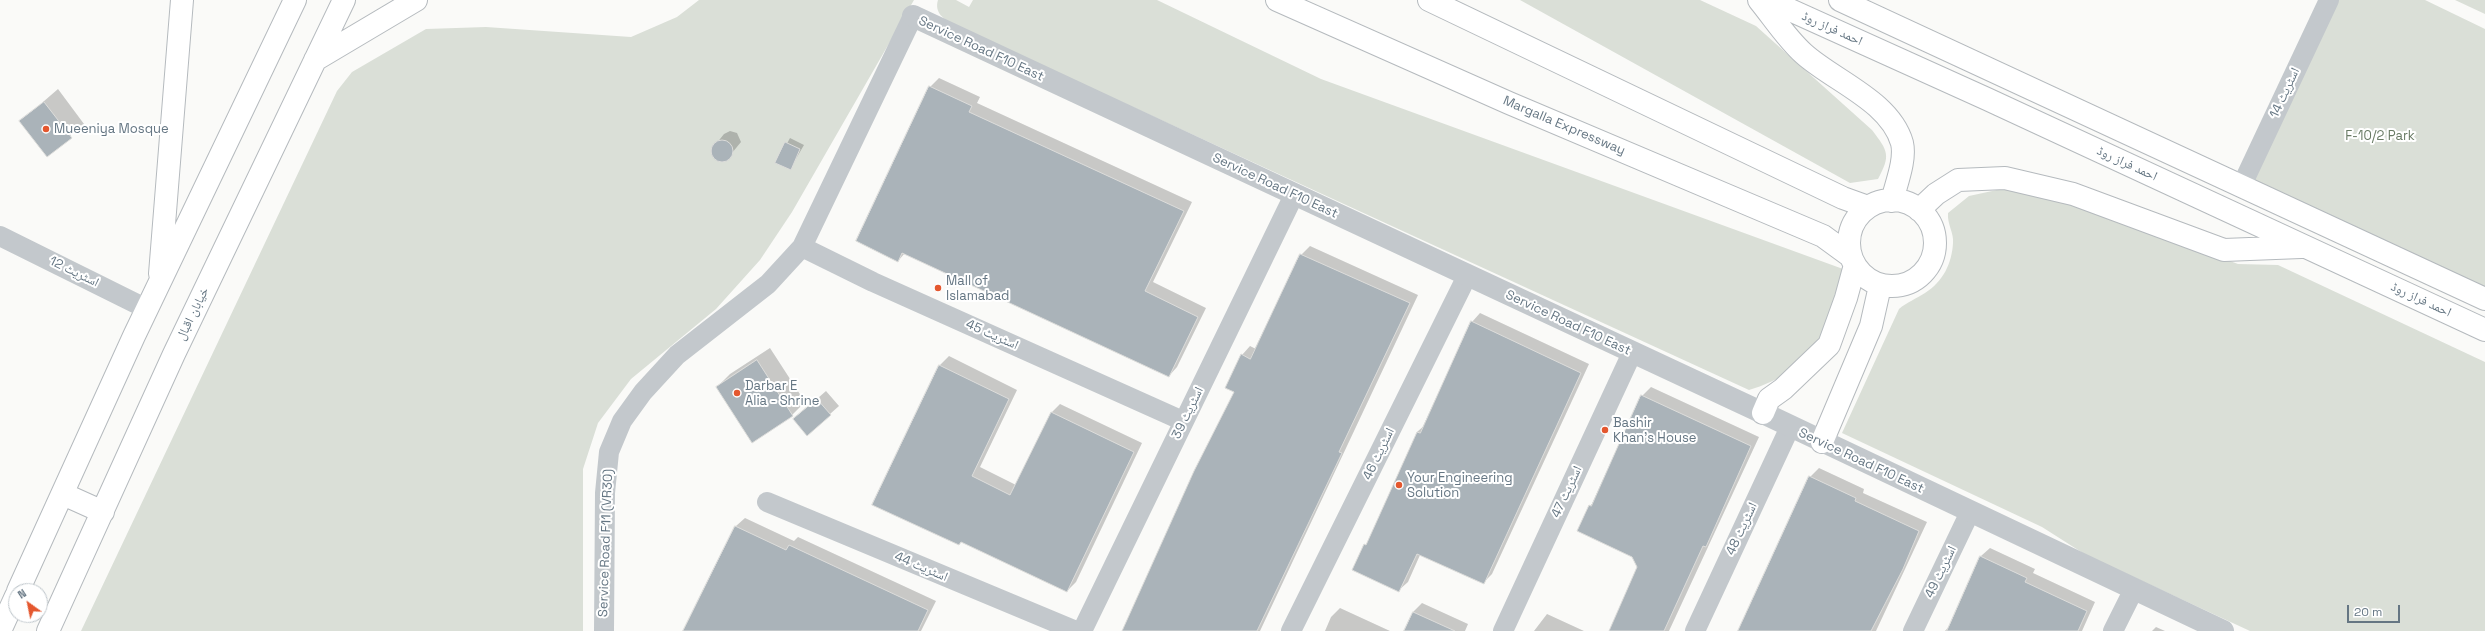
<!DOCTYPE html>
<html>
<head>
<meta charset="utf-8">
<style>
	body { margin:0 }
	#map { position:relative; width:2485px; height:631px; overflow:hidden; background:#fafaf8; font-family:"Space Grotesk",sans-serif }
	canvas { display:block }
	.north { position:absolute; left:8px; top:583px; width:40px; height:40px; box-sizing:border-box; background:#fff; border:1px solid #c1c8cd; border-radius:50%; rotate:327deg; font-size:11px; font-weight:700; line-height:16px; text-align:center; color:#657683 }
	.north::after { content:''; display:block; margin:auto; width:14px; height:18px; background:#e4572e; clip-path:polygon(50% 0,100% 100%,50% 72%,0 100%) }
	.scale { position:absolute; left:2347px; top:605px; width:53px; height:18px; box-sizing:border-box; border:2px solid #657683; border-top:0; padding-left:5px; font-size:12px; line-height:14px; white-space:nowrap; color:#657683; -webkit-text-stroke:3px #fff; paint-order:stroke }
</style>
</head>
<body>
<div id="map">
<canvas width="2485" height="631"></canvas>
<div class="north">N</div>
<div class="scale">20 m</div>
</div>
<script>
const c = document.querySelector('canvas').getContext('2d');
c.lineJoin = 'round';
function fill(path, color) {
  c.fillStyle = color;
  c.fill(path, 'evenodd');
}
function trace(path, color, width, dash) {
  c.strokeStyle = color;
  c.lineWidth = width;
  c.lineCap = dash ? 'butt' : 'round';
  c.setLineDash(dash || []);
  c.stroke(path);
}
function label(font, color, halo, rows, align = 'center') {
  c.font = font + ' "Space Grotesk","Noto Naskh Arabic",sans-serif';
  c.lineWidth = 4;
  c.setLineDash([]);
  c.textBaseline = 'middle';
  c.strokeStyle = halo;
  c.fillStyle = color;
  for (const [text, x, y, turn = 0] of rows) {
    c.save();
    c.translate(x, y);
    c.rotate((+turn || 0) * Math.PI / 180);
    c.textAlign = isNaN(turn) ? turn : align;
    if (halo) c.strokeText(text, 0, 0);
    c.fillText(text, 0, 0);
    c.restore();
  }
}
fill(new Path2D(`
	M699,0H914L792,212L760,260L716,309L631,379L598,423L583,469V631H81L337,91L352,72L426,29L486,27L631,37L677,17Z
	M938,0H956L969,7L973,0H1157L1321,79L1843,269C1839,284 1830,326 1823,337C1806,363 1778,382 1749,390L954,25C944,19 934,13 938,0Z
	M1520,0H1700L1756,26L1872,130C1888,151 1891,155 1878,179L1850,183Z
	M2329,0H2425L2485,29V299L2241,187Z
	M2455,0H2485V14Z
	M2006,188L2066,200L2238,264L2278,265L2485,362V631H2250L2086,555L2042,527L1842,433L1899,309C1907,302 1916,299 1925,293C1943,282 1952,263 1953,243C1954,233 1947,224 1948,213L1969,196Z`), '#dadfd7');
fill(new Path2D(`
	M939,78L980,97L977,103L1192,202L1153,282L1206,308L1177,367L1169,376L905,253L898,261L930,87Z
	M58,89L84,124L48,155L21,121Z
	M730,131L737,133L741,142L727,159L721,161L713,156L712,149L724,134Z
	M790,138L804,145L790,169L777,162Z
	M1310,246L1418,295L1260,631H1123L1235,391L1242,355L1250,346L1256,349L1301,255Z
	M1480,313L1589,364L1492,574L1483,583L1420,555L1408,582L1399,590L1353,569L1369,540L1417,432L1426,424L1472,322Z
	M770,348L805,402L792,415L717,387L730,374Z
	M949,356L1017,390L980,467L1016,485L1051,413L1060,404L1142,443L1076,582L1067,591L962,541L874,505L940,365Z
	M1651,387L1759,437L1669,631H1609L1638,567L1632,556L1590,506L1595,501L1642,396Z
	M826,391L839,406L830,414L794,419Z
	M1819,468L1864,489L1863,493L1927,522L1876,631H1738L1810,477Z
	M745,518L794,541L798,537L936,601L921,631H685L736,526Z
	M1990,548L2035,569L2033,573L2095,602L2082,631H1945L1951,624L1981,556Z
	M1422,603L1468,624L1465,631H1405L1413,612Z
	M1340,608L1390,631H1325L1331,617Z
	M1547,614L1584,631H1534Z
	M2156,627L2165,631H2152Z`), '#0003');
const building = new Path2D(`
	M929,86L972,106L969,112L1184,211L1145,291L1198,317L1169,377L902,253L898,262L856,241Z
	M44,102L72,138L47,157L19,121Z
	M711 151a11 11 0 1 1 22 0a11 11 0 1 1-22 0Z
	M785,142L800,149L791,170L775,163Z
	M1300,254L1410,303L1339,452L1342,453L1257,631H1122L1194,471L1234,392L1225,388L1241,354L1250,359Z
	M1471,321L1581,373L1484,584L1417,554L1399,592L1352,570L1364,544L1366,545L1417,432L1420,433Z
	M757,360L793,416L752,443L716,387Z
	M939,365L1009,399L972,476L1010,495L1051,412L1134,452L1067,592L961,542L959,545L872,505Z
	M1641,395L1751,446L1706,547L1703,546L1664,631H1609L1637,567L1632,557L1577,531L1589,505L1591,506Z
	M817,399L831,415L807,436L793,419Z
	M1809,476L1856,498L1855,501L1919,531L1903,569L1871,631H1738Z
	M735,526L786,550L789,545L928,610L918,631H683Z
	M1980,556L2027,578L2025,582L2087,611L2078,631H1947Z
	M1413,612L1455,631H1404Z`);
fill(building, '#aab3b9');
trace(building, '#dcdcda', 1);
const primary = new Path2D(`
	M1277,0L1509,103L1823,236L1849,255
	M1429,0L1843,198L1868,207
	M1759,0C1773,17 1787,39 1804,54C1834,81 1890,101 1902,143C1906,160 1896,184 1892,201
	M1768,0L1987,99L2485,330
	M1840,0L2485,299
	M315,60L416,0
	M1849 243a43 43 0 1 1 86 0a43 43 0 1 1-86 0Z
	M1919,210L1936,194L1958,180L2005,178L2073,194L2224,250L2301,247
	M160,274L182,0
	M1763,413L1769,399L1783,389L1829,345L1846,298L1855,265
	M1822,442L1871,326L1880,286
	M63,494L103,512
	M18,591L134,336L295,0
	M0,631L16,596
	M48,631L174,354L344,0`);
trace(primary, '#b5babe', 24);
trace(new Path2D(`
	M2241,187L2329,0
	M0,236L147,309
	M802,247L873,282L1183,421
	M767,502L1076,631
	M604,631L605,493L609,452L622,421L643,392L677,355L768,284L802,247L913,16
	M1082,631L1294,195
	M1291,631L1467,276
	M1503,631L1632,353
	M1695,631L1790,427
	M1913,631L1970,512
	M2113,631L2134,589`), '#c3c8cc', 20);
trace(new Path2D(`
	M913,16L1763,413L2223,631`), '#c3c8cc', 22);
trace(primary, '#fff', 22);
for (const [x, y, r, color] of [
	[46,129,4,"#e4572e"],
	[938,288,4,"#e4572e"],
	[737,393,4,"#e4572e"],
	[1605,430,4,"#e4572e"],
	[1399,485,4,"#e4572e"]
]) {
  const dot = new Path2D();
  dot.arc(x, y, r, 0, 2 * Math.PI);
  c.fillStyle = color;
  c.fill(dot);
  trace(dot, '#fff', 1.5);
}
label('13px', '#657683', '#fff', [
	["احمد فراز روڈ",1832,29,24],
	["Service Road F10 East",981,49,25],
	["اسٹریٹ 14",2285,93,-65],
	["Margalla Expressway",1564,126,23],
	["احمد فراز روڈ",2127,164,25],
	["Service Road F10 East",1275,186,25],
	["اسٹریٹ 12",74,272,26],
	["احمد فراز روڈ",2421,300,25],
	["خیابان اقبال",193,314,-64],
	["Service Road F10 East",1568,323,25],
	["اسٹریٹ 45",992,335,24],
	["اسٹریٹ 39",1188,413,-64],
	["اسٹریٹ 46",1379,454,-64],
	["Service Road F10 East",1861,461,25],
	["اسٹریٹ 47",1567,492,-65],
	["اسٹریٹ 48",1742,529,-65],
	["Service Road F11 (VR30)",606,543,-88],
	["اسٹریٹ 44",921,567,23],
	["اسٹریٹ 49",1941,572,-64]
]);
label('13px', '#657683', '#fff', [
	["Mueeniya Mosque",54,129],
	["Mall of",946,281],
	["Islamabad",946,296],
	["Darbar E",745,386],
	["Alia - Shrine",745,401],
	["Bashir",1613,423],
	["Khan's House",1613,438],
	["Your Engineering",1407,478],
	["Solution",1407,493]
], 'left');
label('13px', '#687a64', '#fff', [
	["F-10/2 Park",2380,136]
]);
</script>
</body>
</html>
